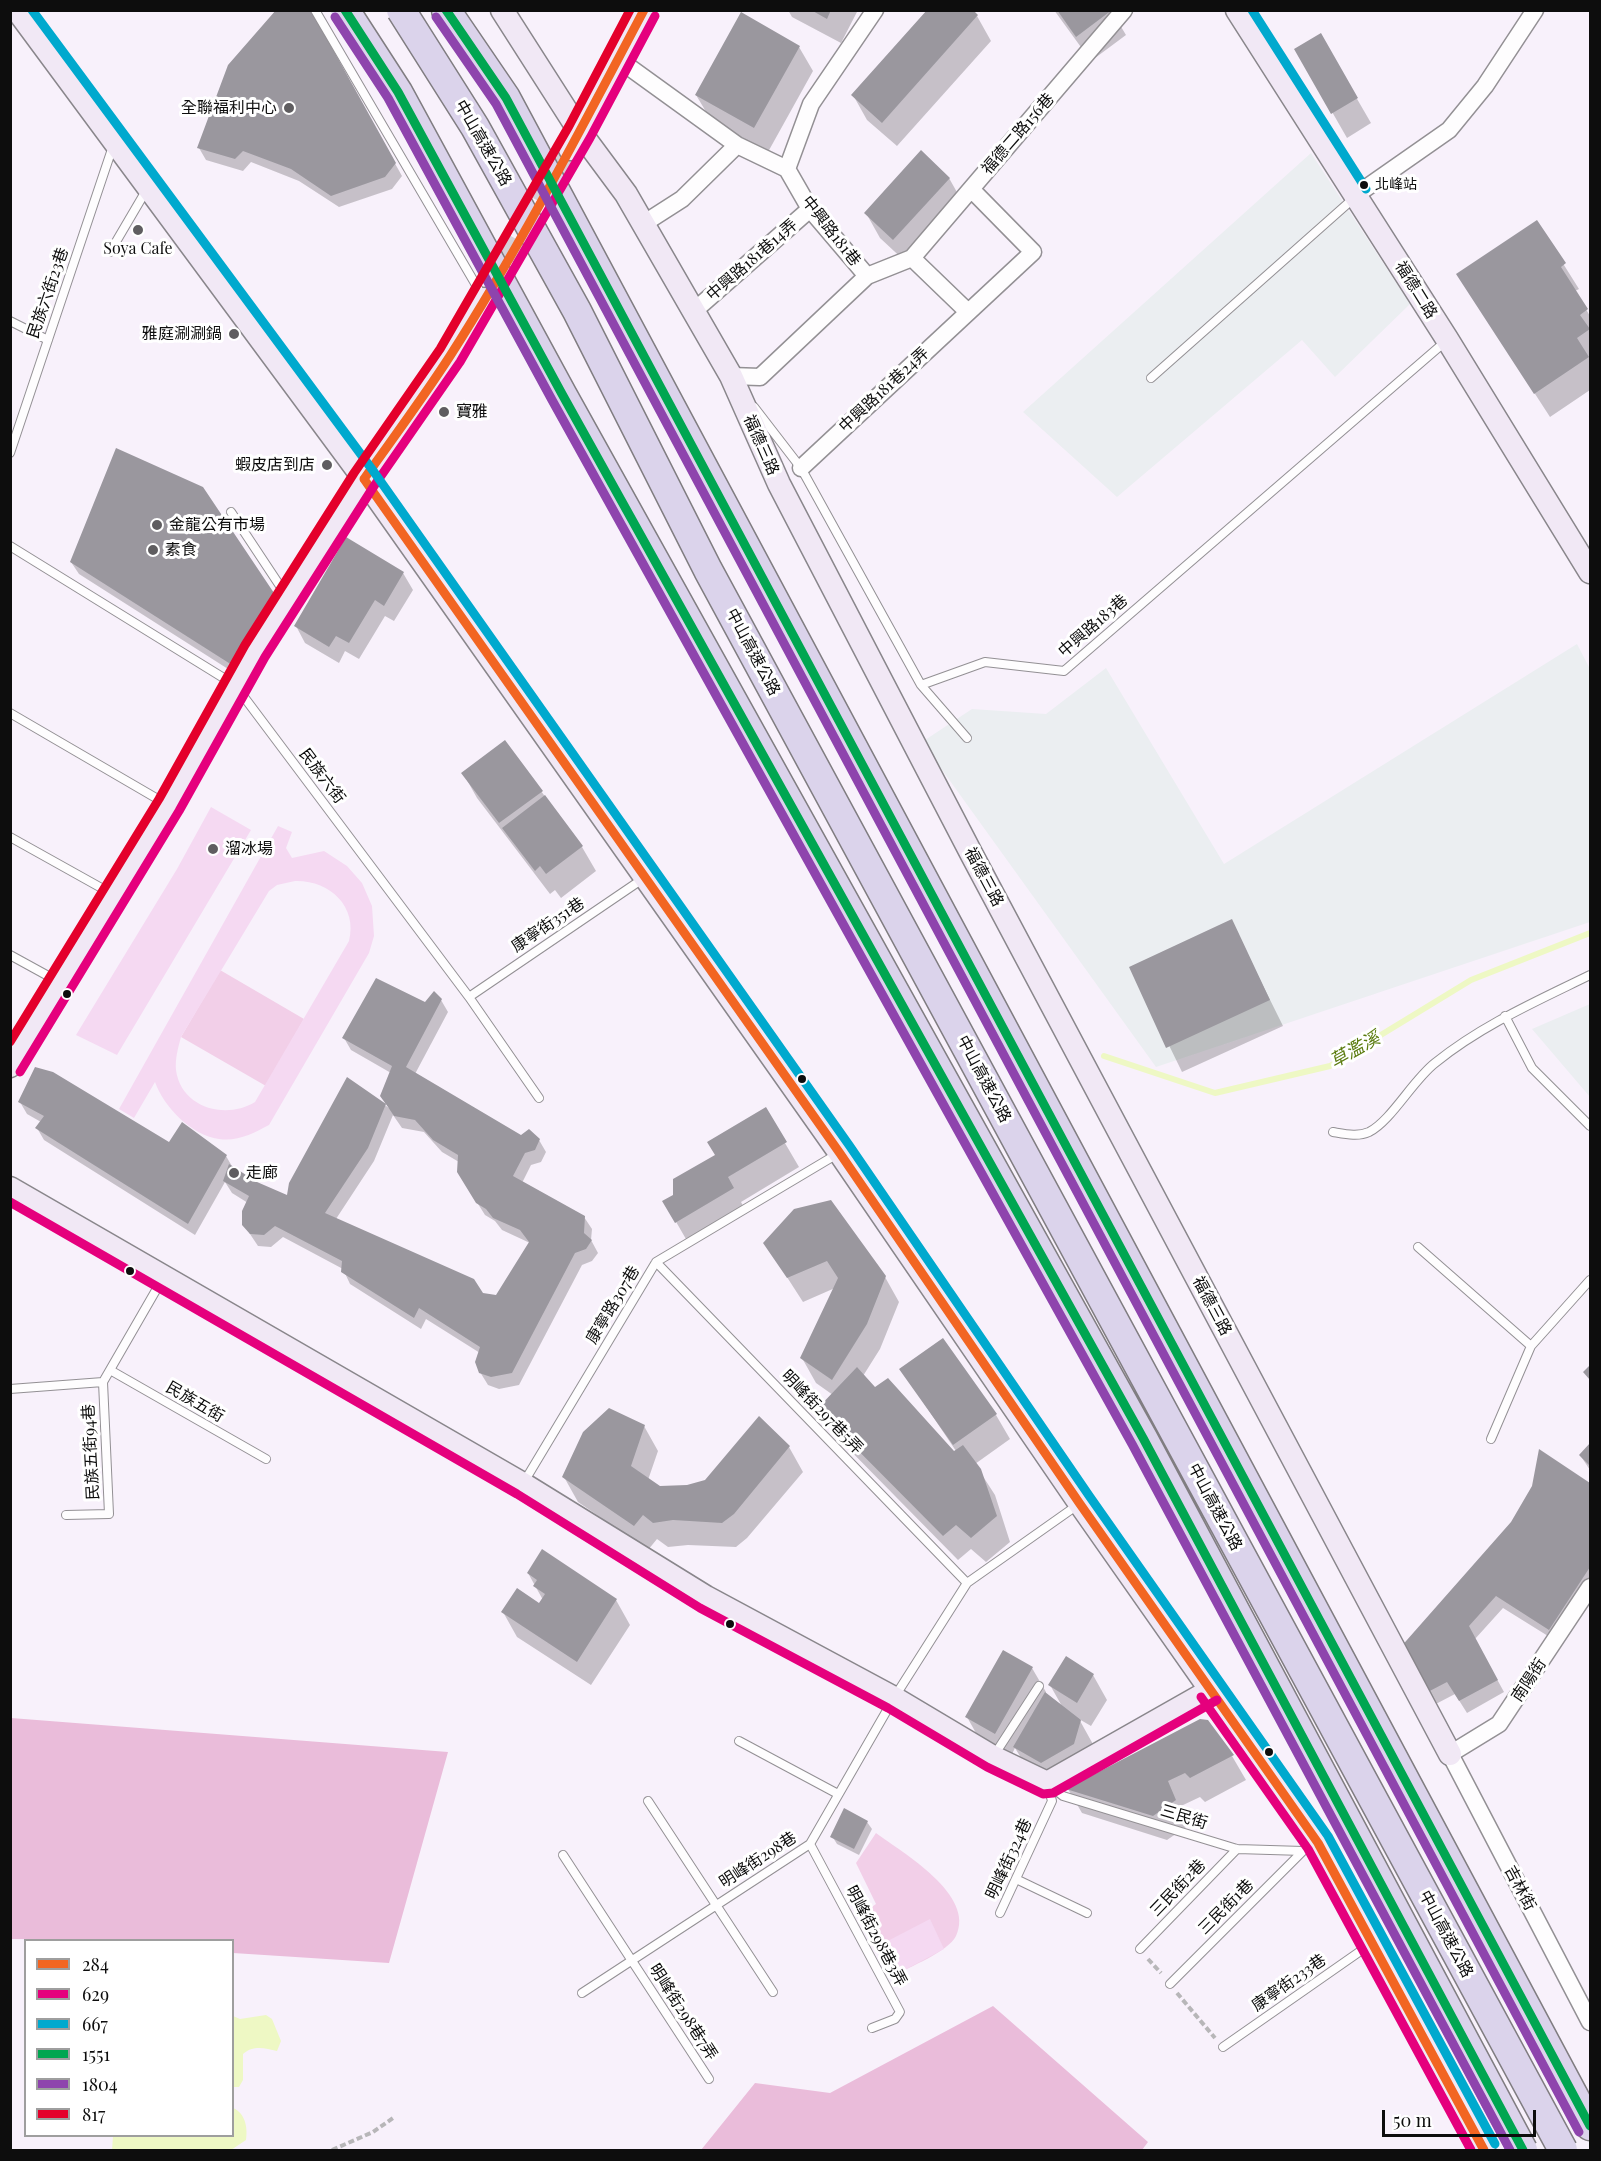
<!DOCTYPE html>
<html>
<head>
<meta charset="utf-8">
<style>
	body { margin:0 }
	#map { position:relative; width:1601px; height:2161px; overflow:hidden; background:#f8f1fb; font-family:"Playfair Display",serif }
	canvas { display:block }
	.frame { position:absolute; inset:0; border:12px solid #0d0d0d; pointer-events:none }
	.legend { position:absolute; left:24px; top:1939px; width:210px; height:198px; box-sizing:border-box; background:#fff; border:2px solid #9e9e9e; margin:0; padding:8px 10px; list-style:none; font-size:18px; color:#0d0d0d }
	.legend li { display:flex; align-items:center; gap:12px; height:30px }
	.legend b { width:30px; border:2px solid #9e9e9e }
	.scale { position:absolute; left:1382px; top:2110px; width:154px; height:27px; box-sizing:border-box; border:3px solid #0d0d0d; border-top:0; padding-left:8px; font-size:18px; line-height:21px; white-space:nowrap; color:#0d0d0d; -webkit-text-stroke:4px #fff; paint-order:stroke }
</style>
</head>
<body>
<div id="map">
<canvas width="1601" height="2161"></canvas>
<div class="frame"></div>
<ul class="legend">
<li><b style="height:8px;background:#f26522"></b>284</li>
<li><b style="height:8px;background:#e5007d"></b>629</li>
<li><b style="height:8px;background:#00a9ce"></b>667</li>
<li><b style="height:8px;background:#00a651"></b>1551</li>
<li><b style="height:8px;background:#8e44ad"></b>1804</li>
<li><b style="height:8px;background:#e4002b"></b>817</li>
</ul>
<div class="scale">50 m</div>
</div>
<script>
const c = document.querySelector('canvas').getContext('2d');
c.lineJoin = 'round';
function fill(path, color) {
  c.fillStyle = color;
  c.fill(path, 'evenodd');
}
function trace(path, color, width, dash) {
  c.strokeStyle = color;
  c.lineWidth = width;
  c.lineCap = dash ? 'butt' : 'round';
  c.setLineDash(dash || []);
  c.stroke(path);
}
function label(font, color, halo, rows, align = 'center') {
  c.font = font + ' "Playfair Display","Noto Sans TC",serif';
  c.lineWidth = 6;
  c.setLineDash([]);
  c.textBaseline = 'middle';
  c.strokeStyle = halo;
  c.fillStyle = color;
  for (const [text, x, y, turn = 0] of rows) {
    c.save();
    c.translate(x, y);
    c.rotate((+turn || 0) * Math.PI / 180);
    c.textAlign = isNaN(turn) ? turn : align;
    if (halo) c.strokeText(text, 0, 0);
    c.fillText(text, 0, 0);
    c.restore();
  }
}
fill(new Path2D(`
	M1311,153L1410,304L1335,377L1302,340L1117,497L1023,412Z
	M1577,644L1590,669V922L1156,1067L922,742L972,709L1046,714L1106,668L1224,864Z
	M1590,1004V1097L1532,1029Z`), '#ebeef1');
fill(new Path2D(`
	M220,970L304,1019L266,1086L181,1037Z
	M876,1833C903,1853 976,1895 956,1936C948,1952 909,1967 893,1976L863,1913L876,1904L856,1863Z`), '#f2cfe8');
fill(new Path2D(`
	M11,1718L448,1752L389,1963L233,1953L232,1940L11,1939Z
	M993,2006L1148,2142L1142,2150H701L755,2083L830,2093Z`), '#eabcda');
fill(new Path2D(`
	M211,807L251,830L117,1055L76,1035L177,869Z
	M278,826L292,832L286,848L292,858L324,851L347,866L362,883L372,906L374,936L369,953L269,1125C254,1133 237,1142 219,1139C191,1135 164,1107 155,1082L134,1118L119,1109ZM295,881C329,880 358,906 349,941L255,1102C226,1120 181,1108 176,1070C175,1059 178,1048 181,1037L269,891L277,885Z
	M930,1919L944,1949L893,1976L878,1946Z`), '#f5d9f2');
fill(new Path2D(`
	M266,2015L272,2019L281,2041L277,2051C265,2048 253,2045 243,2054V2080L239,2087H233V2016L240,2019Z
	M233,2108C245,2113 248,2127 246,2140L231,2150H112L113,2136H232Z`), '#eef8c4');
fill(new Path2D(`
	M309,10L402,176L392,189L339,207L299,181L251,162L243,171L206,160L199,148Z
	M788,10H858L841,43L792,17Z
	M1054,10H1111L1126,35L1091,61Z
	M977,16L991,41L897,146L867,120L853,95Z
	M1320,35L1371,123L1347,138L1296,49Z
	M799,47L813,71L768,152L711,120L696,95Z
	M949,178L963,203L908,264L880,238L866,213Z
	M1537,222L1579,289L1575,291L1590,316V390L1550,417L1458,275Z
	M71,562L273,594L280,607L239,676L79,574Z
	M403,573L413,590L394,621L385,616L359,659L345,651L339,663L305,643L296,626Z
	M463,773L541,791L582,847L596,871L561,898L555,890L550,894L477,798Z
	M1231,921L1283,1026L1182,1072L1131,967Z
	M441,1000L448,1012L415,1074L521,1137L539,1140L546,1152L541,1162L531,1165L522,1183L584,1217L592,1229L591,1240L598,1253L592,1261L582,1265L519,1385L499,1389L488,1385L480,1372V1353L426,1319L421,1329L350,1284L343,1269L283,1237L271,1247L258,1246L244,1225L248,1203L232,1193L225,1182L195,1235L44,1140L37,1128L41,1122L27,1114L20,1102L170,1144L226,1156L233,1168L256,1183L289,1198L347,1079L389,1108L391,1073L351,1050L344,1038ZM393,1115L402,1128L424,1132L442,1152L459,1162L458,1172L485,1215L495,1221L502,1230L530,1243L497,1297L482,1294L336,1219L374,1161Z
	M765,1109L799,1167L741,1202L747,1213L690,1246L664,1201L674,1196Z
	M765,1243L885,1277L899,1302L880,1349L863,1376L875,1389L953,1453L956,1451L901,1369L996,1415L1010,1439L975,1464L995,1495L1010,1542L986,1562L971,1549L958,1560L834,1434L819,1410L833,1395L816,1383L802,1358L835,1288L803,1302Z
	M644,1426L658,1451L648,1480L660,1487H687L706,1481L789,1447L803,1472L747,1538L736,1547L688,1545L668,1547L657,1539L648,1550L578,1502L564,1477Z
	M1590,1445V1470L1580,1455Z
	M1540,1452L1590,1484V1589L1556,1641L1503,1608L1475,1639L1504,1692L1467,1713L1455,1694L1432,1706L1401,1650L1513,1523L1533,1486Z
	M528,1573L616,1600L630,1625L591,1685L517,1637L503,1612L540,1605L543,1600Z
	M1032,1668L1046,1692L1045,1695L1063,1708L1050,1685L1093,1675L1107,1700L1091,1726L1079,1719L1094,1746L1088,1769L1029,1771L1015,1748L1010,1758L981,1742L967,1717Z
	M1232,1756L1246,1780L1205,1802L1200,1797L1181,1806L1189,1825L1167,1840L1082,1813L1068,1789Z
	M867,1822L872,1829L859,1855L837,1844L832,1836Z`), '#0003');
trace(new Path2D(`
	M1104,1056L1215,1093L1330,1066L1471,980L1590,933`), '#eef8c4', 6);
fill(new Path2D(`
	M276,10H311L396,163L385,177L331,196L291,169L243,151L235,159L197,148L228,65Z
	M811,10H831L827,19Z
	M927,10H973L978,15L882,123L851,95Z
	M1057,10H1112L1076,37Z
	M741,12L800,46L754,128L695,95Z
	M1321,33L1358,98L1331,114L1294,49Z
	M921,150L950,178L893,240L864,213Z
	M1537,220L1566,263L1561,267L1588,309L1580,315L1590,329L1577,338L1589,357L1534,394L1456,274Z
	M116,448L203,487L274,593L232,665L70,562Z
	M346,537L404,572L384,606L375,600L349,643L336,636L329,647L294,626Z
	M505,740L543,791L499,823L461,773Z
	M545,795L583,846L546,874L540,866L535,871L502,828Z
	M1232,919L1270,1000L1166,1048L1129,967Z
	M376,978L425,1002L434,991L442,999L406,1067L521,1135L529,1129L540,1139L535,1150L525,1153L513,1176L585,1216L584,1233L592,1240L586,1249L575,1253L512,1373L491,1377L479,1373L475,1362L480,1347L419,1308L414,1318L341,1272L342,1261L275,1226L264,1235L250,1234L242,1225V1211L249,1196L223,1181L229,1164L257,1182L287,1195L289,1183L347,1077L386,1104L368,1148L325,1213L474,1279L483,1293L496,1295L529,1242L520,1230L493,1218L486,1209L476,1203L457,1172L458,1155L433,1140L415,1120L394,1116L388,1107L380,1096L392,1066L342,1038Z
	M35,1067L53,1072L169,1142L182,1122L227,1155L188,1224L35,1128L44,1116L18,1102Z
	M766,1107L787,1142L728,1177L734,1188L675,1223L662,1201L673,1195V1179L715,1155L707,1142Z
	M831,1200L886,1276L867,1324L832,1380L800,1358L838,1278L827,1261L787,1278L763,1243L794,1209Z
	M943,1338L997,1414L953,1445L899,1369Z
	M1590,1365V1380L1583,1372Z
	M857,1367L875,1387L888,1378L954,1451L963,1445L981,1469L997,1516L971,1538L956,1525L943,1536L817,1409Z
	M609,1408L645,1425L631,1466L660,1486L687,1485L705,1480L759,1416L790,1446L734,1514L722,1523L673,1520L653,1523L643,1515L634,1526L562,1477L583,1432Z
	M1590,1443V1466L1579,1455Z
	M1539,1449L1590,1483V1567L1549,1630L1496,1596L1469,1626L1498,1680L1459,1701L1447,1682L1424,1694L1399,1649L1511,1522L1532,1486Z
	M542,1549L617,1599L577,1662L501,1612L517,1588L539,1603L545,1594L533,1586L537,1580L527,1573Z
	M1003,1650L1033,1667L995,1734L965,1717Z
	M1066,1656L1094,1674L1077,1703L1048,1685Z
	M1045,1692L1081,1720L1074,1744L1041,1763L1013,1747Z
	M1200,1719L1208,1720L1234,1755L1190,1778L1185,1773L1168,1781L1176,1800L1153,1816L1066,1789Z
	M844,1808L868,1821L854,1849L830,1837Z`), '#9a979e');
trace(new Path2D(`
	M491,288L570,149`), '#d5cfd7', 22, [22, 11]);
const lane = new Path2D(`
	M315,10L483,297
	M110,252L147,189
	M10,321L48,340
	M1151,378L1354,198
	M754,407L801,468L921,685L985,662L1064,671L1446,341
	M10,453L113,146
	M231,512L286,595
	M10,546L235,685L469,997L539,1098
	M921,685L967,738
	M10,713L168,805
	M10,837L114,895
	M10,955L61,983
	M469,997L644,878
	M1505,1016L1532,1068L1590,1126
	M1333,1132C1345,1134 1358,1137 1369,1132C1391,1121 1413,1080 1435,1063C1482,1025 1537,1001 1590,975
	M1418,1247L1531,1346L1590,1280
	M656,1262L967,1583
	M110,1370L266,1459
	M10,1389L103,1382L163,1278
	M1491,1439L1531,1346
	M524,1482L656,1262L839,1153
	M66,1515L109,1514L103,1382
	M739,1741L838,1794
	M993,1757L1039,1686
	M1048,1784L1063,1796L1237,1849L1303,1851L1317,1843
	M648,1801L773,1992
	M810,1844L900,2012L895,2019L872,2028
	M563,1855L709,2079
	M1016,1879L1087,1913
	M1000,1913L1052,1801L1047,1783
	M1140,1949L1237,1849
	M1170,1984L1303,1851
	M582,1993L810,1844L894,1698L967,1583L1079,1504
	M1223,2047L1372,1943`);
const street = new Path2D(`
	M618,59L737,145
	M787,169L810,209L867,276L912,258L968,312
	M787,169L811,104L875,10
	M1356,195L1449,130L1485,86L1535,10
	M643,224L682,199L737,145L787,169
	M912,258L1124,10
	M694,311L810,209
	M731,376L760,377L867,276
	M801,468L1033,252L971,189
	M1590,1587L1499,1724L1450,1754L1590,2022`);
const secondary = new Path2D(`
	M17,10L364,479L839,1152L1080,1504L1318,1843L1484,2150
	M502,10L580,132L626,194L731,376L779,484L972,855L1450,1754
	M1237,10L1447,339L1590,572
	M570,149L644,10
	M10,1066L169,805L255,651L364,479L450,356L484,299
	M10,1188L523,1484L706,1597L894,1698L993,1757L1047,1783L1211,1690`);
const highway = new Path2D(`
	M446,10L506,98L1590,2126`);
trace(lane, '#939094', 10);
trace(street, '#939094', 19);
trace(secondary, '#89868b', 25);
trace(highway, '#807d81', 31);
trace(new Path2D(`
	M1148,1959L1161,1973
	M1177,1993L1215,2038
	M332,2150L373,2132L393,2118`), '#b7b6b8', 4, [6, 3]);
trace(lane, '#fefdfe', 8);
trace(street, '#fefdfe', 16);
trace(secondary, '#f1e8f5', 22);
trace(highway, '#dbd3eb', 28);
const highwayBridge = new Path2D(`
	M345,10L398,92L562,394L1143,1438L1523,2150
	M401,10L475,127L577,311L708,570L1563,2150`);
trace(highwayBridge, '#807d81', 31, []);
trace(highwayBridge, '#dbd3eb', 28);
trace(new Path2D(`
	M364,479L839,1152L1080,1504L1318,1843L1484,2150
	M364,479C393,438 423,398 450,356C521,245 582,127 644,10`), '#f26522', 9);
trace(new Path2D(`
	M20,1072L179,811L265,657L374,486L460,362L590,138L655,16
	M10,1202L517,1494L700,1608L888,1708L987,1767L1043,1794L1053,1793L1217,1700
	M1201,1697L1308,1849L1471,2150`), '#e5007d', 9);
trace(new Path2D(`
	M32,10L374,472L849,1145L1090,1497L1328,1836L1495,2144
	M1252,10L1366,189`), '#00a9ce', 9);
trace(new Path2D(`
	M345,10L398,92L562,394L1143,1438L1523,2150
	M446,10L506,98L1590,2126`), '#00a651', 9);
trace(new Path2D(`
	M335,17L388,98L552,400L1132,1444L1510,2150
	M436,17L496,104L1579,2132`), '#8e44ad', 9);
trace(new Path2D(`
	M10,1042L159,799L245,645L354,473L440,349L569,126L630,10`), '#e4002b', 9);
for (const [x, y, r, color] of [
	[289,108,6,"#5f5d60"],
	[1364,185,5,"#0d0d0d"],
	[138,230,6,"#5f5d60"],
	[234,334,6,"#5f5d60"],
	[444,412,6,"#5f5d60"],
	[327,465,6,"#5f5d60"],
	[157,525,6,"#5f5d60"],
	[153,550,6,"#5f5d60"],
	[213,849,6,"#5f5d60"],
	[67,994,5,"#0d0d0d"],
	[802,1079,5,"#0d0d0d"],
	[234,1173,6,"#5f5d60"],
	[130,1271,5,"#0d0d0d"],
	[730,1624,5,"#0d0d0d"],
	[1269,1752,5,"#0d0d0d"]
]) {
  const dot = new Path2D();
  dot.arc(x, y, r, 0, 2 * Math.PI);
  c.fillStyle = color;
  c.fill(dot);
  trace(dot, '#fff', 2);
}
label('14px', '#0d0d0d', '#fff', [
	["北峰站",1375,185]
], 'left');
label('16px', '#0d0d0d', '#fff', [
	["全聯福利中心",277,108,"right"],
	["Soya Cafe",138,249,"center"],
	["雅庭涮涮鍋",222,334,"right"],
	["寶雅",456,412],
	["蝦皮店到店",315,465,"right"],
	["金龍公有市場",169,525],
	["素食",165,550],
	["溜冰場",225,849],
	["走廊",246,1173]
], 'left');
label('16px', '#0d0d0d', '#fff', [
	["福德二路156巷",1018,134,-49],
	["中山高速公路",483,143,60],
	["中興路181巷",831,231,52],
	["中興路181巷14弄",752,260,-41],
	["福德二路",1416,290,58],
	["民族六街23巷",48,293,-71],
	["中興路181巷24弄",884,390,-43],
	["福德三路",761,445,66],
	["中興路183巷",1093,626,-41],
	["中山高速公路",753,652,62],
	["民族六街",322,776,53],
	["福德三路",984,877,62],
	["康寧街351巷",548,925,-34],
	["中山高速公路",984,1079,62],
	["康寧路307巷",613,1305,-59],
	["福德三路",1212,1306,62],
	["民族五街",195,1402,30],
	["明峰街297巷5弄",822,1412,46],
	["民族五街94巷",91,1452,-93],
	["中山高速公路",1215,1507,62],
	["南陽街",1529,1680,-56],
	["三民街",1184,1817,17],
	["明峰街324巷",1009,1859,-65],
	["明峰街298巷",758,1860,-33],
	["三民街2巷",1178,1888,-46],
	["吉林街",1520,1888,62],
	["三民街1巷",1226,1907,-45],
	["中山高速公路",1446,1934,62],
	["明峰街298巷3弄",876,1936,62],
	["康寧街233巷",1289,1983,-35],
	["明峰街298巷7弄",683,2012,57]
]);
label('italic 18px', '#5a7b0e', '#fff', [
	["草濫溪",1355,1050,-29]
]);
</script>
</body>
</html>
